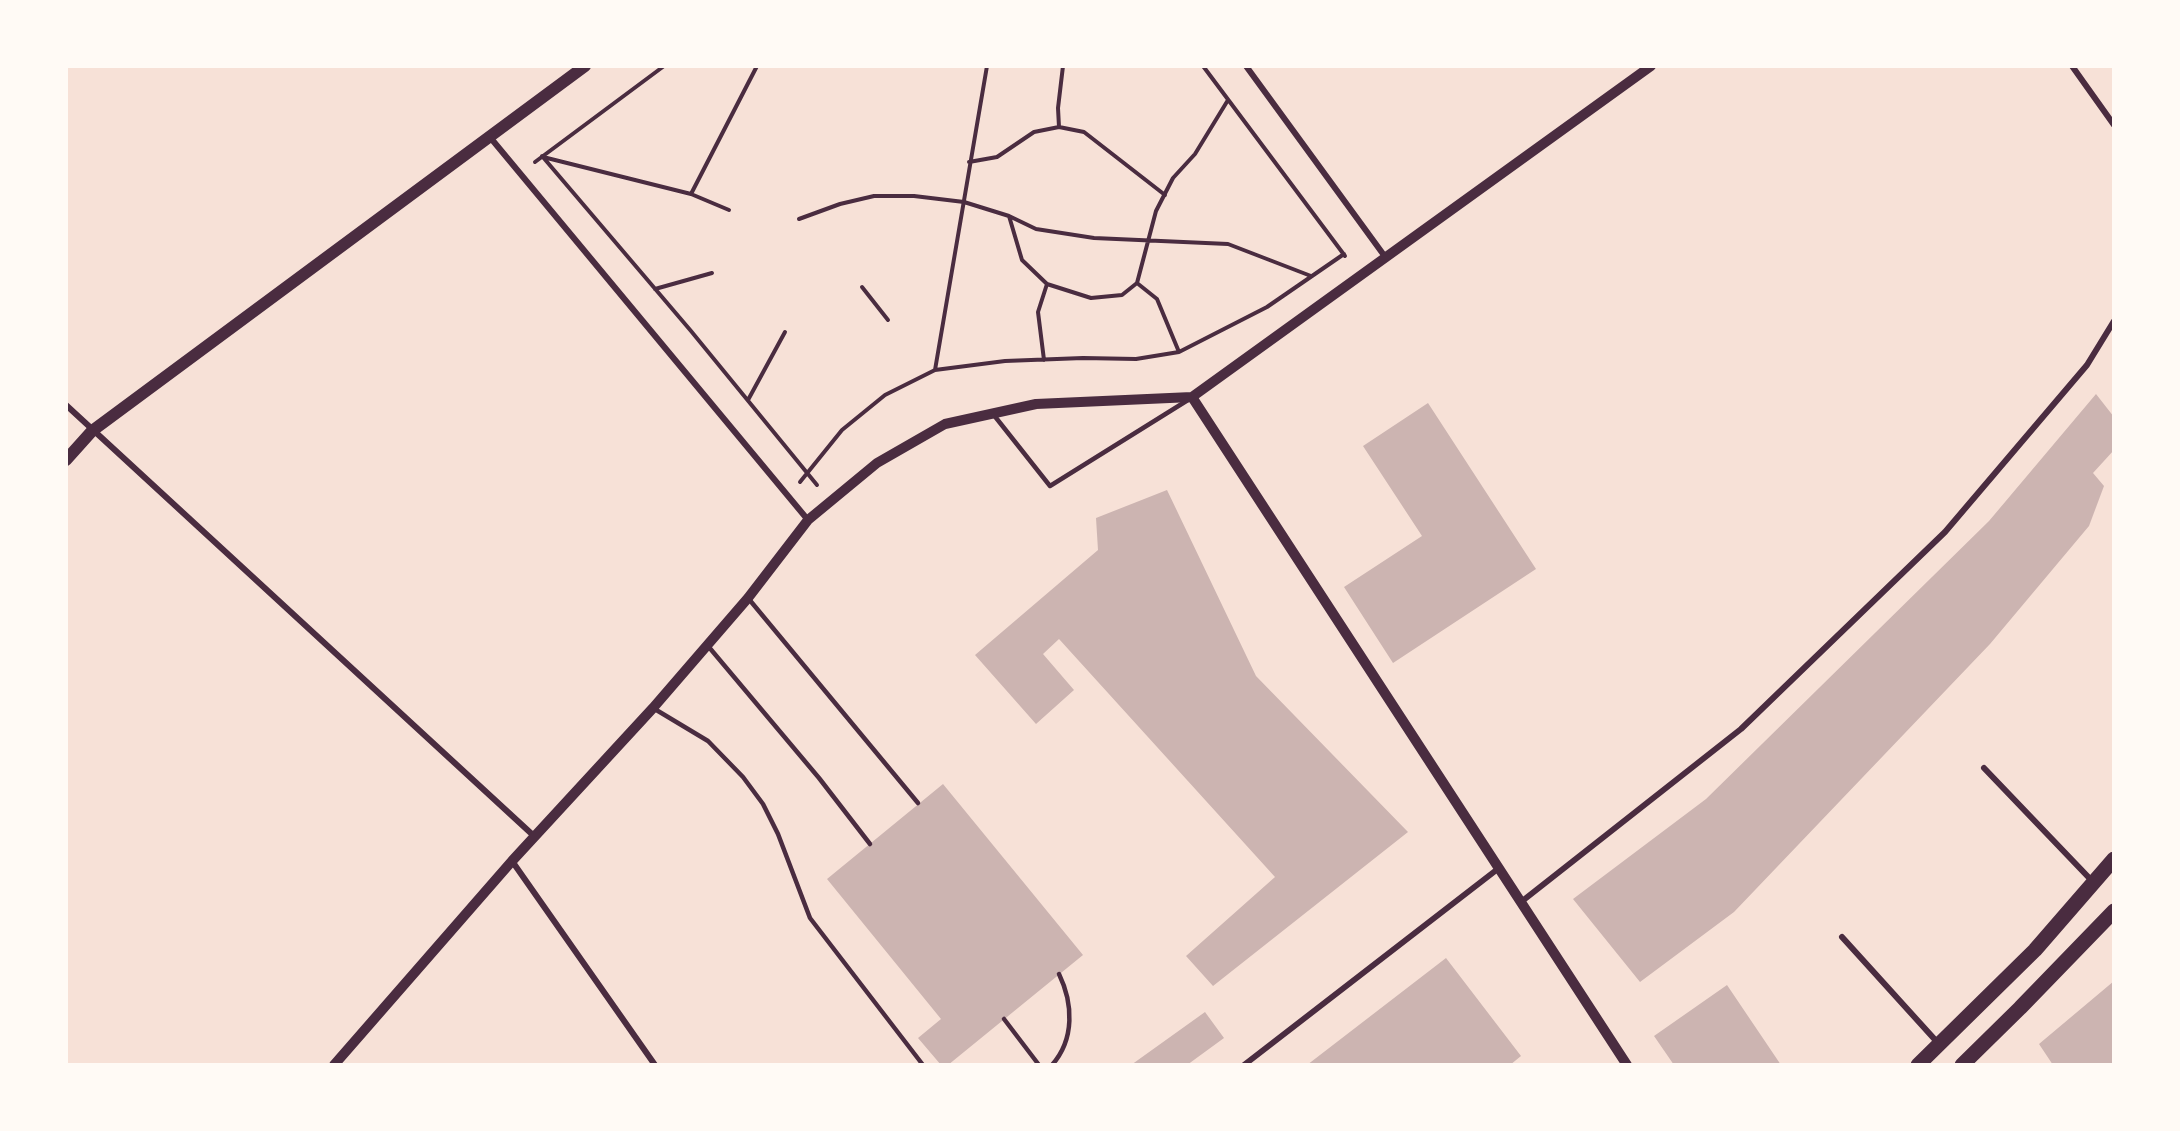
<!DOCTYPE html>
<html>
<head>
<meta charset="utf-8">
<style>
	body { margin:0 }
	#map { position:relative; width:2180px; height:1131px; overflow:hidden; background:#f7e1d7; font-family:Inter,sans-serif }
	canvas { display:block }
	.frame { position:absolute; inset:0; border:68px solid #fffaf5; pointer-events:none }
</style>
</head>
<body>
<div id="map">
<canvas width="2180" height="1131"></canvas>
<div class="frame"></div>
</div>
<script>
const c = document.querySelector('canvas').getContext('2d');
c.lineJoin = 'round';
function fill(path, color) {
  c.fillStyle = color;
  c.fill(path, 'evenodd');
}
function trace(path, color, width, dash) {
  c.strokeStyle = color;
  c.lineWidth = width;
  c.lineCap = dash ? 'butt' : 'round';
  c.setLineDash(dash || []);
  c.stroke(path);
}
fill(new Path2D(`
	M2096,394L2114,417V450L2093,473L2104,486L2089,526L1990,644L1734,912L1640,982L1573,899L1706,799L1989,521Z
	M1428,403L1536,569L1393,663L1344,587L1422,536L1363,446Z
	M1167,490L1256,676L1408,832L1213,986L1186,956L1275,877L1059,639L1043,654L1074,690L1036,724L975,655L1098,550L1096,518Z
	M943,784L1083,955L948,1065H941L918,1038L941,1019L827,879Z
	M1446,958L1521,1056L1510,1065H1307Z
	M2114,981V1065H2053L2039,1044Z
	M1727,985L1781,1065H1674L1654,1036Z
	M1205,1012L1224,1038L1187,1065H1131Z`), '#ccb4b1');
trace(new Path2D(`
	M1203,66L1345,256
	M1059,127L1058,108L1063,66
	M542,156L691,331L817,485
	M543,157L691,194L729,210
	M535,162L664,66
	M969,162L997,157L1034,132L1059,127L1084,132L1165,195
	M691,194L757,66
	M1009,216L1022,260L1047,284L1091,298L1122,295L1137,283L1156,211L1173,178L1195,154L1228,100
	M799,219L840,204L874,196H914L964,202L1009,216L1036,229L1094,238L1228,244L1311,276
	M1137,283L1157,299L1179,352
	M862,287L888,320
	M655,289L712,273
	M1044,360L1038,312L1047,284
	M935,370L987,66
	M748,400L785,332
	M800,482L842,430L885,395L935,370L1005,361L1083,358L1136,359L1179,352L1267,307L1344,254`), '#4a2c40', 4);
trace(new Path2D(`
	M993,414L1050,486L1188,400
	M748,598L918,803
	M708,646L819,778L870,844
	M653,708L708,741L743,777L763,804L778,834L810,918L923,1065
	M1004,1019L1039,1065
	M1052,1065C1075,1039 1073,1003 1059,974`), '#4a2c40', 4.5);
trace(new Path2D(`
	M1246,66L1386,258
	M2072,66L2114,125
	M489,136L808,520
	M66,405L534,836
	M1984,768L2094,883
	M512,861L655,1065
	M1521,902L1741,729L1945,532L2087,365L2114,321
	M1842,937L1938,1043
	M1244,1065L1499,868`), '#4a2c40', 6);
trace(new Path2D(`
	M1192,397L1627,1065
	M1192,397L1651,66
	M334,1065L512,861L653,708L748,598L808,520L877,463L945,424L1036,404L1192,397`), '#4a2c40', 10);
trace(new Path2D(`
	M66,460L92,431L585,66`), '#4a2c40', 12);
trace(new Path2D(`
	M1918,1065L2035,950L2114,859
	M1962,1065L2020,1008L2114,911`), '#4a2c40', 15);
</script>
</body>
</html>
